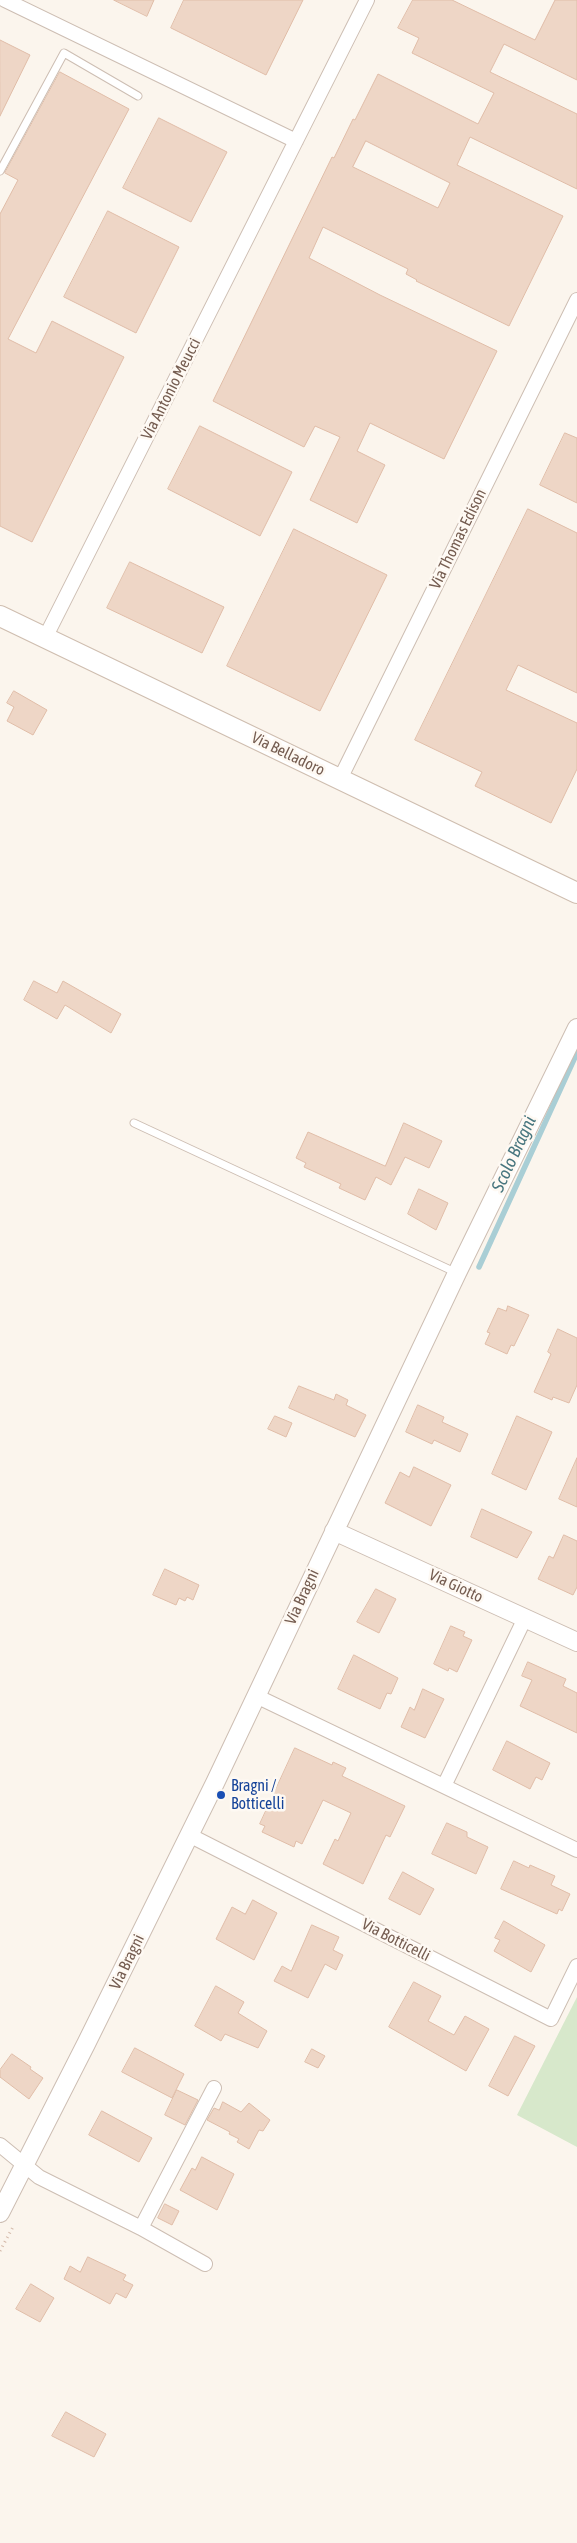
<!DOCTYPE html>
<html>
<head>
<meta charset="utf-8">
<style>
	body { margin:0 }
	canvas { display:block; background:#fbf5ed }
</style>
</head>
<body>
<canvas width="577" height="2543"></canvas>
<script>
const c = document.querySelector('canvas').getContext('2d');
c.lineJoin = 'round';
function fill(path, color) {
  c.fillStyle = color;
  c.fill(path, 'evenodd');
}
function trace(path, color, width, dash) {
  c.strokeStyle = color;
  c.lineWidth = width;
  c.lineCap = dash ? 'butt' : 'round';
  c.setLineDash(dash || []);
  c.stroke(path);
}
function label(font, color, halo, rows, align = 'center') {
  c.font = font + ' "Asap Condensed",sans-serif';
  c.lineWidth = 5;
  c.setLineDash([]);
  c.textBaseline = 'middle';
  c.strokeStyle = halo;
  c.fillStyle = color;
  for (const [text, x, y, turn = 0] of rows) {
    c.save();
    c.translate(x, y);
    c.rotate((+turn || 0) * Math.PI / 180);
    c.textAlign = isNaN(turn) ? turn : align;
    if (halo) c.strokeText(text, 0, 0);
    c.fillText(text, 0, 0);
    c.restore();
  }
}
fill(new Path2D(`
	M577,1997V2147L517,2115Z`), '#d7e8cb');
trace(new Path2D(`
	M479,1267L577,1053`), '#a9ced5', 5.5);
const building = new Path2D(`
	M114,0H154L147,16Z
	M184,0H303L266,75L171,28Z
	M413,0H452L535,40L555,0H577V80L504,44L490,72L577,114V189L470,137L457,165L563,216L509,326L416,281L417,280L406,274L408,269L323,227L309,258L380,295L497,351L444,459L370,423L357,451L385,465L357,523L310,500L340,437L315,426L304,447L213,401L332,157L334,158L353,119L355,120L378,74L478,124L494,93L412,53L419,38L398,28ZM366,141L450,183L438,208L353,167Z
	M0,40L30,55L0,116Z
	M60,72L129,109L8,339L36,353L52,321L124,357L32,542L0,526V214L18,180L5,173Z
	M159,118L227,152L191,222L123,188Z
	M108,211L179,247L136,333L64,297Z
	M200,426L292,472L260,536L168,489Z
	M565,433L577,438V503L540,485Z
	M528,509L577,533V693L518,665L506,690L577,723V769L551,823L475,786L482,772L415,740Z
	M294,529L387,575L320,711L227,666Z
	M130,562L224,607L202,653L107,608Z
	M14,691L47,710L33,735L7,721L14,707L7,703Z
	M34,981L57,993L63,981L121,1014L111,1033L65,1005L57,1019L24,1000Z
	M404,1123L442,1141L429,1168L405,1157L391,1185L376,1177L365,1200L339,1188L341,1184L304,1167L306,1163L296,1158L308,1132L385,1166Z
	M419,1189L448,1203L436,1230L408,1214Z
	M508,1306L529,1315L514,1346L511,1345L507,1354L485,1344L490,1333L487,1332L498,1308L506,1311Z
	M558,1329L577,1338V1385L569,1403L553,1397L552,1400L534,1392L551,1354L548,1352Z
	M299,1386L334,1400L336,1394L348,1400L346,1405L366,1415L355,1437L289,1408Z
	M418,1405L444,1417L442,1422L468,1434L460,1452L434,1440L432,1444L406,1432Z
	M275,1416L292,1423L286,1437L268,1429Z
	M517,1416L552,1432L526,1490L492,1474Z
	M577,1458V1507L559,1499Z
	M414,1467L451,1485L431,1526L385,1503L400,1472L409,1477Z
	M482,1509L532,1532L517,1558L471,1537Z
	M564,1535L577,1541V1587L573,1595L538,1579L549,1556L553,1558Z
	M165,1569L199,1585L193,1600L187,1597L185,1601L179,1598L176,1605L153,1595Z
	M376,1589L396,1599L379,1633L357,1622Z
	M451,1626L465,1632L463,1636L472,1640L457,1672L449,1668L448,1671L434,1664Z
	M354,1655L398,1678L391,1694L387,1693L380,1709L338,1689Z
	M528,1662L566,1679L563,1686L577,1693V1733L520,1706L532,1680L522,1676Z
	M423,1689L444,1699L425,1738L401,1727L410,1707L414,1710Z
	M507,1741L550,1763L542,1780L536,1777L530,1789L493,1770Z
	M295,1748L332,1765L333,1762L346,1768L342,1776L405,1806L390,1837L386,1835L363,1884L323,1864L335,1839L338,1841L351,1813L323,1800L302,1844L296,1841L294,1847L262,1832L265,1826L260,1824Z
	M447,1823L467,1832V1837L488,1847L476,1874L432,1854Z
	M514,1861L529,1868L530,1865L555,1876L551,1885L570,1894L562,1911L559,1909L557,1914L501,1889Z
	M403,1872L434,1889L420,1915L389,1899Z
	M253,1900L277,1913L254,1960L216,1939L232,1907L245,1914Z
	M504,1921L545,1945L531,1972L494,1951L500,1940L495,1938Z
	M312,1925L339,1937L333,1950L343,1955L336,1970L325,1964L308,1998L274,1981L282,1966L291,1971Z
	M414,1982L441,1996L428,2021L454,2035L465,2016L489,2029L466,2071L389,2027Z
	M216,1986L244,2002L238,2013L267,2031L258,2048L225,2034L221,2041L195,2026Z
	M515,2036L535,2046L508,2096L489,2086Z
	M135,2048L184,2074L172,2098L122,2072Z
	M312,2049L325,2056L318,2068L305,2062Z
	M12,2054L31,2067L30,2069L43,2078L29,2099L0,2077V2070Z
	M177,2090L198,2100L185,2125L165,2115Z
	M223,2102L241,2112L249,2103L270,2120L263,2131L259,2130L249,2149L237,2142L239,2139L229,2134L230,2132L207,2120L214,2108L219,2110Z
	M102,2111L152,2138L139,2162L89,2135Z
	M202,2157L234,2174L217,2210L180,2190L192,2168L195,2170Z
	M165,2204L179,2211L172,2225L158,2218Z
	M88,2257L126,2275L123,2280L133,2285L126,2298L116,2293L110,2304L64,2279L70,2266L80,2272Z
	M31,2284L54,2298L40,2322L16,2309Z
	M66,2412L106,2434L94,2457L52,2436Z`);
fill(building, '#eed6c6');
trace(building, '#e0bda8', 1);
const service = new Path2D(`
	M0,171L64,53L138,96
	M134,1123L457,1273`);
const minor = new Path2D(`
	M5,0L296,141
	M45,638L367,0
	M340,779L577,300
	M256,1696L577,1850
	M444,1786L525,1618
	M189,1835L551,2019L577,1966
	M0,2145L39,2177L141,2228L214,2088
	M141,2228L205,2264`);
const tertiary = new Path2D(`
	M334,1531L577,1642
	M0,2213L86,2044L215,1783L457,1273L577,1028`);
const secondary = new Path2D(`
	M0,616L577,893`);
trace(service, '#cdbeb3', 9);
trace(minor, '#cdbeb3', 16);
trace(tertiary, '#cdbeb3', 20);
trace(secondary, '#cfbeb0', 22);
trace(new Path2D(`
	M0,2251L14,2225`), '#d4b9a9', 3, [1, 4]);
trace(service, '#fff', 7);
trace(minor, '#fff', 14);
trace(tertiary, '#fff', 18);
trace(secondary, '#fff', 20);
for (const [x, y, r, color] of [
	[221,1795,5,"#1a4fb4"]
]) {
  const dot = new Path2D();
  dot.arc(x, y, r, 0, 2 * Math.PI);
  c.fillStyle = color;
  c.fill(dot);
  trace(dot, '#fef9f3', 2);
}
label('16px', '#755d51', '#fef9f3', [
	["Via Antonio Meucci",171,389,-63],
	["Via Thomas Edison",458,539,-64],
	["Via Belladoro",288,754,26],
	["Via Giotto",456,1586,25],
	["Via Bragni",302,1597,-65],
	["Via Botticelli",396,1940,27],
	["Via Bragni",127,1962,-64]
]);
label('16px', '#164399', '#fef9f3', [
	["Bragni /",231,1786],
	["Botticelli",231,1804]
], 'left');
label('italic 18px', '#48767f', '#fef9f3', [
	["Scolo Bragni",514,1154,-65]
]);
</script>
</body>
</html>
